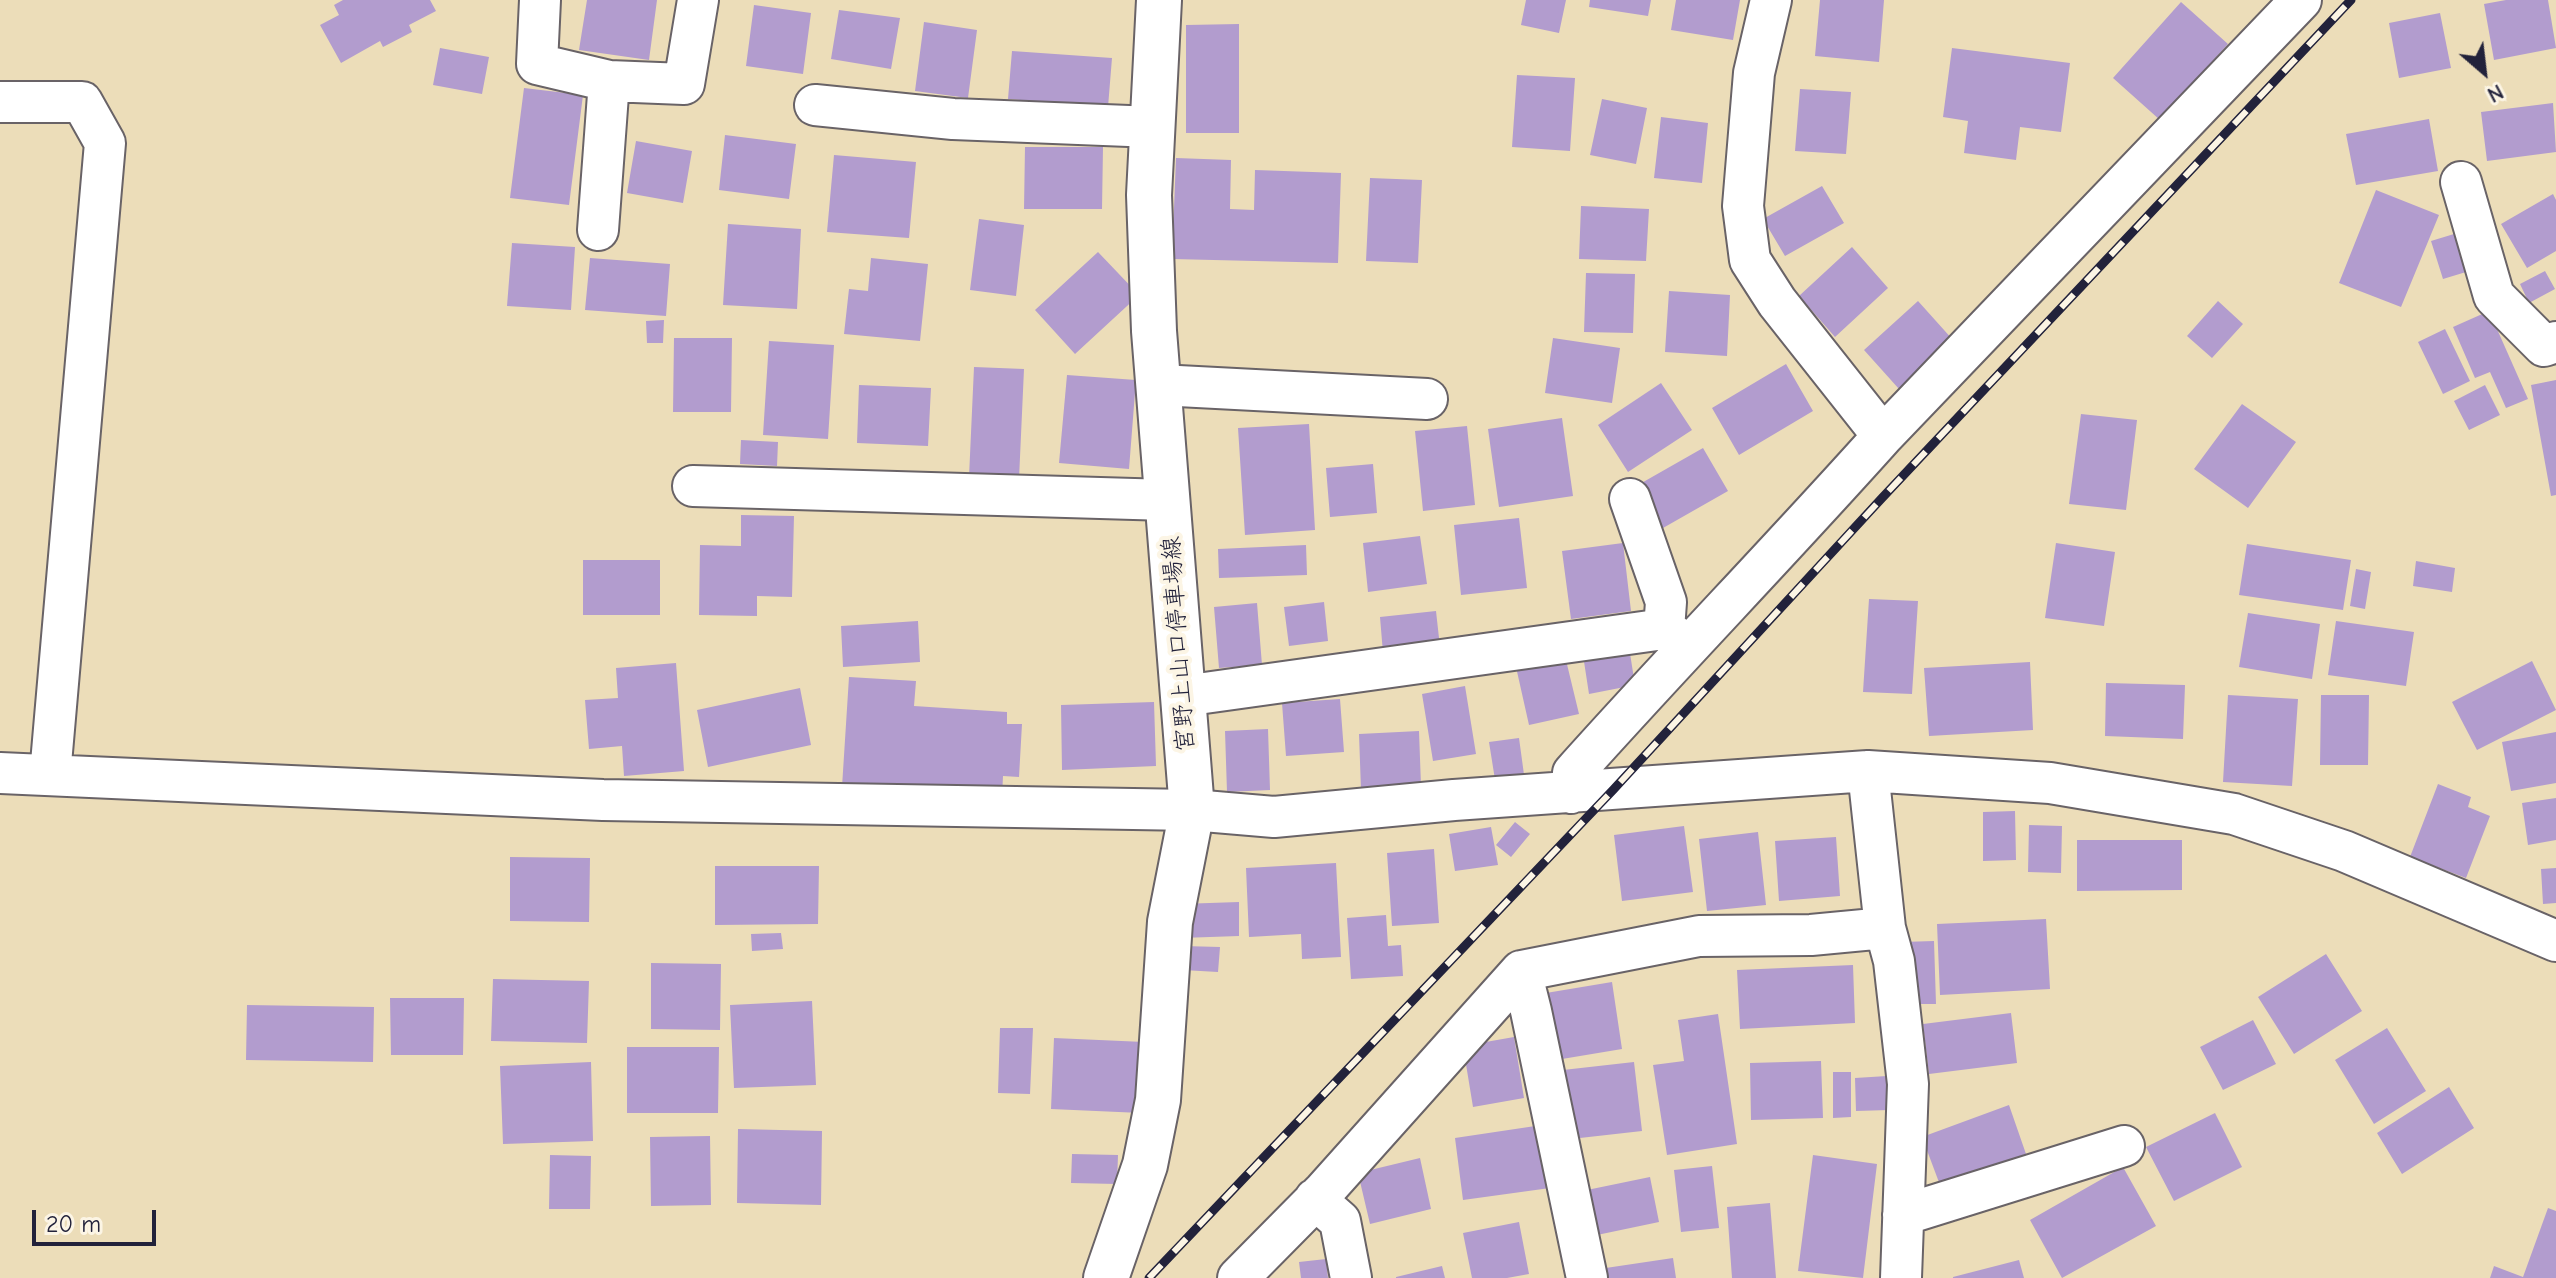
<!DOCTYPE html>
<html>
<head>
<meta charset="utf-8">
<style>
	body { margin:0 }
	#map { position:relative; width:2556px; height:1278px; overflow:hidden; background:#ecddb9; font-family:"Comic Neue",sans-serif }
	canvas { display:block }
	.north { position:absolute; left:2444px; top:32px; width:80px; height:80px; -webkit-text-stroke:6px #fcf5e5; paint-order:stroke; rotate:152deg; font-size:22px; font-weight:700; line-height:32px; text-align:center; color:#22223b }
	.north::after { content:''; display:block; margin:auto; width:28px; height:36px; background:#22223b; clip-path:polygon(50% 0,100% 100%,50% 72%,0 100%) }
	.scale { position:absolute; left:32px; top:1210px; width:124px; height:36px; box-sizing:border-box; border:4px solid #22223b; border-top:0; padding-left:10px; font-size:24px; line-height:28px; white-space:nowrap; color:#22223b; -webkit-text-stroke:6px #fcf5e5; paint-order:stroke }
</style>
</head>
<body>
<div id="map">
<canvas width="2556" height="1278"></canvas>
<div class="north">N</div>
<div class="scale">20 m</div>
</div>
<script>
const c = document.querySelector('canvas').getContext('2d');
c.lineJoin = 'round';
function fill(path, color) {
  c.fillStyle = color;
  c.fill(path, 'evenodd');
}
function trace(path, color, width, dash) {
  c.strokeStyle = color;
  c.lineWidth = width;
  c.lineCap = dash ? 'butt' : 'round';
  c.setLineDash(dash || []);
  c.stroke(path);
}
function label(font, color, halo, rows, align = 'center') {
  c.font = font + ' "Comic Neue","Klee One",sans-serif';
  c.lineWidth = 8;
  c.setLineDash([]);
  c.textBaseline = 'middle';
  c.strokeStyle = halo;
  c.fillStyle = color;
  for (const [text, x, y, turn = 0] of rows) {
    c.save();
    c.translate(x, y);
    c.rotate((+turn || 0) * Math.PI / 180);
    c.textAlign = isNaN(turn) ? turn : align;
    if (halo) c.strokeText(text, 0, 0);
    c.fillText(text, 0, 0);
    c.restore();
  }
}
fill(new Path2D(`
	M343,0H430L436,11L409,25L412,32L383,47L380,41L341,63L320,25L339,15L334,5Z
	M587,0H657L649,60L579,50Z
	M1526,0H1566L1559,33L1521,25Z
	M1590,0H1651L1648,16L1589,7Z
	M1676,0H1740L1733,40L1671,30Z
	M1820,0H1884L1879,62L1815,56Z
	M2506,0H2548L2556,48L2494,60L2484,4Z
	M2181,2L2228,44L2160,120L2113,78Z
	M754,5L811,13L803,74L746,66Z
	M839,10L900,18L891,69L831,59Z
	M2440,13L2451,68L2399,78L2389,23Z
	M924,22L977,30L968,98L915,91Z
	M1239,24V133H1186V25Z
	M440,48L489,57L482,94L433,85Z
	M1952,48L2070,63L2061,132L2020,127L2016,160L1964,153L1968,121L1943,117Z
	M1012,51L1112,58L1108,107L1008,99Z
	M1517,75L1575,78L1570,151L1512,147Z
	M524,88L583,95L569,205L510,198Z
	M1800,89L1851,92L1846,154L1795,151Z
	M1602,99L1647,108L1636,164L1590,155Z
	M2553,103L2556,152L2487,161L2481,112Z
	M1661,117L1708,123L1702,183L1654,178Z
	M2429,119L2438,171L2356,185L2346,134Z
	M725,135L796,144L789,199L719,190Z
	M636,141L692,151L683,203L627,193Z
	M1025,147H1103L1102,209H1024Z
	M834,155L916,162L909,238L827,232Z
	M1176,158L1231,160L1230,209L1254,210L1255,170L1341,173L1338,263L1172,259Z
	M1370,178L1422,180L1418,263L1366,261Z
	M1822,186L1844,223L1785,256L1763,219Z
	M2376,190L2439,215L2401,307L2339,283Z
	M2553,194L2556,200V251L2527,268L2501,224Z
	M1581,206L1649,209L1646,261L1579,259Z
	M979,219L1024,225L1016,296L970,290Z
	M728,224L801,229L797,309L723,305Z
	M2454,234L2466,272L2443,279L2431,241Z
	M512,243L575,247L571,310L507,306Z
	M1852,247L1888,288L1835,337L1799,296Z
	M1098,252L1139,295L1075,354L1035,310Z
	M590,258L670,264L666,316L585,310Z
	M871,258L928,264L920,341L844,334L849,289L868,291Z
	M2545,271L2555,289L2529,303L2520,284Z
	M1586,273L1635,274L1633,333L1584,332Z
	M1669,291L1730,295L1727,356L1665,352Z
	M1918,301L1953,340L1899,389L1864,350Z
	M2218,301L2243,324L2212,358L2187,336Z
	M2489,311L2528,399L2506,408L2490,372L2475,378L2453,327Z
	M664,320L663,343H647L646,321Z
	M2445,329L2470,381L2443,394L2418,342Z
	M674,338H732L731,412H673Z
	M1553,338L1620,348L1612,403L1545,393Z
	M769,341L834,345L828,439L763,435Z
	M1786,364L1813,411L1739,455L1712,408Z
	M974,367L1024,369L1019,479L969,477Z
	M1067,375L1136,380L1129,469L1059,463Z
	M2556,380V495L2551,496L2531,385Z
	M1661,383L1692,430L1628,472L1598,425Z
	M859,385L931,388L928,446L857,443Z
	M2485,385L2500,415L2469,430L2454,401Z
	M2242,404L2296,442L2248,508L2194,469Z
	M2081,414L2137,420L2126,510L2069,504Z
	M1562,418L1573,496L1499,507L1488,429Z
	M1309,424L1315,530L1245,535L1238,428Z
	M1467,426L1475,505L1423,511L1415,431Z
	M741,440L778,442L777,466L740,464Z
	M1703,448L1728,491L1663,528L1638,485Z
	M1373,464L1377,513L1330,517L1326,468Z
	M741,515L794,516L792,597L757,596V616L699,615L700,545L741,546Z
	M1519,518L1527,588L1461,595L1454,525Z
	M1420,536L1427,584L1368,592L1363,543Z
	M1623,543L1631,611L1571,619L1562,551Z
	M2056,543L2115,552L2104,626L2045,618Z
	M2247,544L2351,560L2343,610L2239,595Z
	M1306,545L1307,575L1219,578L1218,549Z
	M583,560H660V615H583Z
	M2416,561L2455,568L2452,592L2413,586Z
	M2356,569L2371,572L2365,609L2350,606Z
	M1869,599L1918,601L1912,694L1863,692Z
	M1324,602L1328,641L1289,646L1284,607Z
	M1257,603L1262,665L1219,668L1214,607Z
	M1436,611L1440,647L1383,653L1380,617Z
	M2248,613L2320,624L2312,679L2239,667Z
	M918,621L920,662L843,667L841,626Z
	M2336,621L2414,632L2406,686L2328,675Z
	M1629,647L1635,685L1589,694L1583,655Z
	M1565,656L1579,714L1529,725L1516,667Z
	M2532,661L2556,710L2477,750L2452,702Z
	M2030,662L2033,730L1929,736L1924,668Z
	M676,663L684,771L624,776L622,746L589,749L585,700L618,698L616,668Z
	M849,677L916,681L914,706L1007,712V724H1022L1019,777L1003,776L1002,797L842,787Z
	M2106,683L2185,685L2183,739L2105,736Z
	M1465,686L1476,754L1433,761L1422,694Z
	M800,688L811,745L708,767L697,710Z
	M2228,695L2298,699L2292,786L2223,782Z
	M2321,695H2369L2368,765H2320Z
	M1340,699L1344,752L1286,756L1282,703Z
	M1154,702L1156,766L1062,770L1061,705Z
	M1268,729L1270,790L1227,792L1225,731Z
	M1419,731L1421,786L1361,790L1359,734Z
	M2556,732V783L2511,791L2502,742Z
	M1519,738L1525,782L1496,786L1489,742Z
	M2438,784L2471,797L2468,807L2490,816L2466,878L2410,857Z
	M2556,798V840L2528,845L2522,803Z
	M2015,811L2016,860L1983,861V812Z
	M1515,822L1530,834L1511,857L1496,845Z
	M2029,825L2062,826L2061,873L2028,872Z
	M1684,826L1693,892L1622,901L1614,835Z
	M1491,827L1498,865L1455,871L1449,834Z
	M1758,832L1766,905L1707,911L1699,839Z
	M1836,837L1840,896L1779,901L1775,841Z
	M2077,840H2182V890L2077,891Z
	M1434,849L1439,923L1392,926L1387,853Z
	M510,857L590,858L589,922L510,921Z
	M1336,863L1341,957L1302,959L1301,934L1249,937L1246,868Z
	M715,866H819L818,924L715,925Z
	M2556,868V903L2543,904L2541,869Z
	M1239,902V936L1181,938L1180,904Z
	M1386,915L1388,946L1401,945L1403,976L1351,979L1347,918Z
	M2046,919L2050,989L1940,995L1937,924Z
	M781,933L783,949L752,951L751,934Z
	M1934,941L1936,1004H1903L1902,942Z
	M1183,946L1220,947L1218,972L1183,970Z
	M2326,954L2362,1011L2294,1054L2258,997Z
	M651,963L721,964L720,1030L651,1029Z
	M1853,965L1855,1023L1740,1029L1737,970Z
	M493,979L589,981L587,1043L491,1041Z
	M1612,982L1622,1049L1550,1061L1540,994Z
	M390,998H464L463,1055H391Z
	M812,1001L816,1085L734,1088L730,1005Z
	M247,1005L374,1007L373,1062L246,1060Z
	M2011,1013L2017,1063L1929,1074L1923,1024Z
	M1718,1014L1737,1144L1667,1155L1653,1065L1684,1061L1678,1020Z
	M2253,1020L2276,1064L2223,1090L2200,1047Z
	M1000,1028H1033L1030,1094L998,1093Z
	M2387,1028L2426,1091L2374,1124L2335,1060Z
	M1514,1037L1524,1098L1473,1107L1463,1046Z
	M1054,1038L1144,1042L1141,1113L1051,1109Z
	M627,1047H719L718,1113H627Z
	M1821,1061L1823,1118L1751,1120L1750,1063Z
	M591,1062L593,1141L503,1144L500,1066Z
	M1634,1062L1642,1131L1571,1139L1563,1070Z
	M1833,1072H1851V1117L1833,1118Z
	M1887,1076L1889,1110L1856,1111L1855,1078Z
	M2449,1087L2474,1128L2402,1174L2377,1133Z
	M2009,1105L2026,1154L1940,1185L1922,1137Z
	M2215,1113L2242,1167L2174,1201L2146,1147Z
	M1542,1125L1550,1188L1463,1200L1455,1138Z
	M738,1129L822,1131L821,1205L737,1203Z
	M710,1136L711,1205L651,1206L650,1137Z
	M1072,1154L1118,1155L1117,1184L1071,1183Z
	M550,1155L591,1156L590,1209H549Z
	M1813,1155L1877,1164L1863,1278L1798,1271Z
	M1420,1158L1431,1209L1370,1224L1358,1173Z
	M1712,1166L1719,1228L1681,1232L1674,1170Z
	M2123,1167L2156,1226L2062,1278L2030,1220Z
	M1650,1177L1659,1222L1597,1235L1587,1190Z
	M1770,1203L1776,1278H1732L1727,1207Z
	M2548,1208L2556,1211V1278H2490L2494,1266L2523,1277Z
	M1519,1222L1529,1274L1507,1278H1472L1463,1233Z
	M1673,1258L1676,1278H1600L1599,1269Z
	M1326,1259L1328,1278H1301L1299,1262Z
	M2019,1260L2024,1278H1953V1277Z
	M1442,1266L1445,1278H1396V1277Z`), '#b29cce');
const minor = new Path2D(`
	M540,0L537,64L609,81L684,84L698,0
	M0,102H82L105,143L50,775
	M815,105L953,119L1154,127
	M2461,182L2494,296L2544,346L2556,342
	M598,230L609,81
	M1159,385L1427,399
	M1883,436L2301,0
	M693,486L1168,500
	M1630,499L1666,602L1664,629
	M1183,696L1664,629L1688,645
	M1868,771L1885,928L1894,961L1908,1084L1901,1278
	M0,773L603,800L1192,810L1274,817L1454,800L1868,771L2050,783L2234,814L2344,851L2556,941
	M1571,793L1573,773C1675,659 1781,550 1883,436L1777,302L1750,260L1743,206L1754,73L1771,0
	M1521,971L1531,1011L1587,1278
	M1315,1199L1340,1221L1351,1278
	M1903,1215L2124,1146
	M1238,1278L1324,1191L1521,971L1699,936L1811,935L1885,928`);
const secondary = new Path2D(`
	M1106,1278L1145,1165L1158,1100L1170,922L1192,810L1154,331L1149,195L1159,0`);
trace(minor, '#696367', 44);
trace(secondary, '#696367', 48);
trace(minor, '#fff', 40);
trace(secondary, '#fff', 44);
const rail = new Path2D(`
	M1149,1278L1613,790L1882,498L2351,0`);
trace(rail, '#22223b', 9);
trace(rail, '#fcf5e5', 6, [18]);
label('24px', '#22223b', '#fcf5e5', [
	["宮野上山口停車場線",1179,644,-94]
]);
</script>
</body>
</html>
